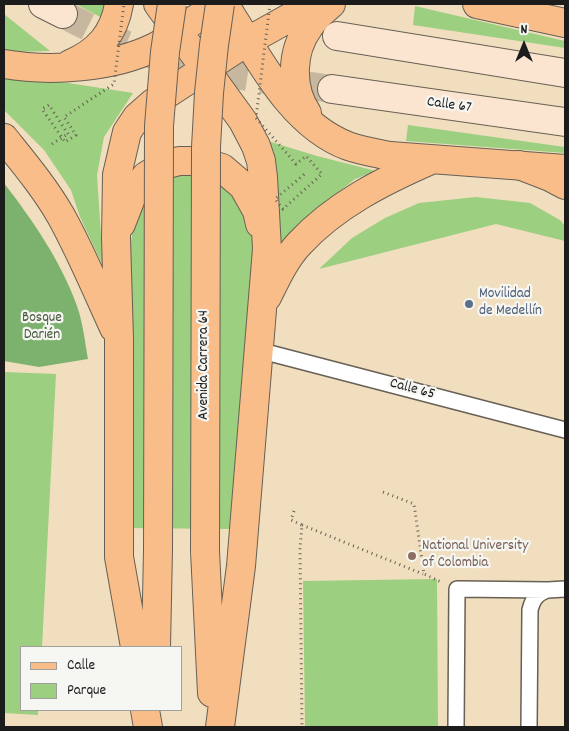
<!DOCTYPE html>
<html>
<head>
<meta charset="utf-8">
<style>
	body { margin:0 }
	#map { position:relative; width:569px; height:731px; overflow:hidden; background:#f1debf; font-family:Dekko,sans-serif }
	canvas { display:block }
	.frame { position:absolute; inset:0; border:5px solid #1c1c1c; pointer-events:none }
	.legend { position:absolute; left:20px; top:646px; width:162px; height:65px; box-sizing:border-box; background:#f6f6f2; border:1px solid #9f9f9c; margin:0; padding:6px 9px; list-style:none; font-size:15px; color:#1c1c1c }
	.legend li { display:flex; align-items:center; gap:10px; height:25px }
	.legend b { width:25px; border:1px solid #9f9f9c }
	.north { position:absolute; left:499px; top:20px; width:50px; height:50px; -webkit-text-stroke:4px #f6f6f2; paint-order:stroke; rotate:0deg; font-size:14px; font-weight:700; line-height:20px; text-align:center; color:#1c1c1c }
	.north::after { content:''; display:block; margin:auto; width:18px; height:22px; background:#1c1c1c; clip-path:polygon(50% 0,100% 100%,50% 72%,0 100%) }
</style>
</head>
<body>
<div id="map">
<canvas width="569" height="731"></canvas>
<div class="frame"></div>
<ul class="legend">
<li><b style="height:6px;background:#f8bd89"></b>Calle</li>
<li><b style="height:14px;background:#9ccf7f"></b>Parque</li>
</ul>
<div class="north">N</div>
</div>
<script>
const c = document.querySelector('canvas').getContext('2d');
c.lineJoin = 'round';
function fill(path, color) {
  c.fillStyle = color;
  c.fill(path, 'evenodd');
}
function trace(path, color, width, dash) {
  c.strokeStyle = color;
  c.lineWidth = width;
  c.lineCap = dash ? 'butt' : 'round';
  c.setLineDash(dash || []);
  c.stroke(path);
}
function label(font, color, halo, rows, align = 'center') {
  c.font = font + ' Dekko,sans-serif';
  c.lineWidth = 4.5;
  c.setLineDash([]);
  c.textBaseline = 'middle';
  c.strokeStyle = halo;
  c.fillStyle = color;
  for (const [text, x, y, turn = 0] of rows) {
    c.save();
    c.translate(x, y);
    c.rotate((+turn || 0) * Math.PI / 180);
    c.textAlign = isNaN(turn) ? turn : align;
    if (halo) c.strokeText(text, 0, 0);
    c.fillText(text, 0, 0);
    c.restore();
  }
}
fill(new Path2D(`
	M76,4H106L102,18Z
	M415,6L565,41V48L413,25Z
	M4,14L50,51L13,52L4,51Z
	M4,73L133,93L104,137L97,175L103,266L80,217L71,190L44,150L4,110Z
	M408,125L565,147V153L406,141Z
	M258,138L317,156L376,171L355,179L334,196L289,244L277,242Z
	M194,173L227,187L247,215L255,239L230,529L130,528L129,260L134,217L148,190L174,175Z
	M476,197L530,203L560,220L565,226V241L496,224L319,269L352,238L385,218L419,203Z
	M4,372L56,374L42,647H21V710H38V715L4,713Z
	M437,579L438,727H305L303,581Z`), '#9ccf7f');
fill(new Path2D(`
	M4,183C33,221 61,261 77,306C83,323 85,342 88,359L39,367L4,361Z`), '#7db26e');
trace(new Path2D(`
	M63,14C101,34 140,53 182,64C231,76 282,82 332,89`), '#c6b79e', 28, [28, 14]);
const service = new Path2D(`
	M258,350L565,430
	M456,727L457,589L548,590L565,589
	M529,727L530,610C533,598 537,594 547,590`);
const secondary = new Path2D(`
	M43,4L63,14
	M337,36L565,73
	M332,89L565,122`);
const primary = new Path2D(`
	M158,4L243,121L256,146L261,161L263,177L267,249L241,566L220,727
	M224,4C257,54 289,124 348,146C362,151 376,153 390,156L565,169
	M477,4L565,23
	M4,64C50,72 113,68 155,47C163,43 170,37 177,32C191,22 205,13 219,4
	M70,64C98,52 114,34 119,4
	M307,113C290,88 291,51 309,27C314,18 323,11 331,4
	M4,138C24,163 45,188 61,216C81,252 97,291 114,328
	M121,224L133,193L146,176L164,165L179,161H199L222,168L243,186L257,211L260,224
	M267,297C276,279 285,259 299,244C335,205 383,181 431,160
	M205,551L212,693
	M135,647L119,557V339L116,238L117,175L127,132L137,117L153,103L248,41L314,4
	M156,647L158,550
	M145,710L148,727`);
const trunk = new Path2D(`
	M519,165L550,177L565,185`);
trace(service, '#676055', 18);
trace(secondary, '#676055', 30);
trace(primary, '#676055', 30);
trace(trunk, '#676055', 30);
trace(new Path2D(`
	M52,144L68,134
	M383,492L414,504L424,574L441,582
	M294,511L291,520L302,525L300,548L302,727
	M302,525L423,574`), '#676055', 3, [1, 4]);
trace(service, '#fff', 15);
trace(secondary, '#fce5d0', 28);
trace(primary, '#f8bd89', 28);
trace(trunk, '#f8bd89', 28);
const primaryBridge = new Path2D(`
	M158,550L159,126L165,52L172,4
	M205,551L206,147L209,93L214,45L220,4`);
trace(primaryBridge, '#676055', 30, []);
trace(new Path2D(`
	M270,4L256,118L296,164L306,156L322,174L283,209L275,199L307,172
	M68,134L49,105L42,109L65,142L76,135L64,117L114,84L124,4`), '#676055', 3, [1, 4]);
trace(primaryBridge, '#f8bd89', 28);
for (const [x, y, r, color] of [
	[469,304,5,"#5c6f8a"],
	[412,556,5,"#8d6e63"]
]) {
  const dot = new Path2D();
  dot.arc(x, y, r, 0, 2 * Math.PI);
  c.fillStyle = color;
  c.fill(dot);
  trace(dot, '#f6f6f2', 2);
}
label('15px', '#1c1c1c', '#f6f6f2', [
	["Calle 67",449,106,8],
	["Avenida Carrera 64",205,365,-90],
	["Calle 65",412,390,15]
]);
label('15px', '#4e5e75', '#f6f6f2', [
	["Movilidad",479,295],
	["de Medellín",479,312]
], 'left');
label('15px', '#495b3f', '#f6f6f2', [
	["Bosque",42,319],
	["Darién",42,336]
]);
label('15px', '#785e54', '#f6f6f2', [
	["National University",422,547],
	["of Colombia",422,564]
], 'left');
</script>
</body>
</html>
